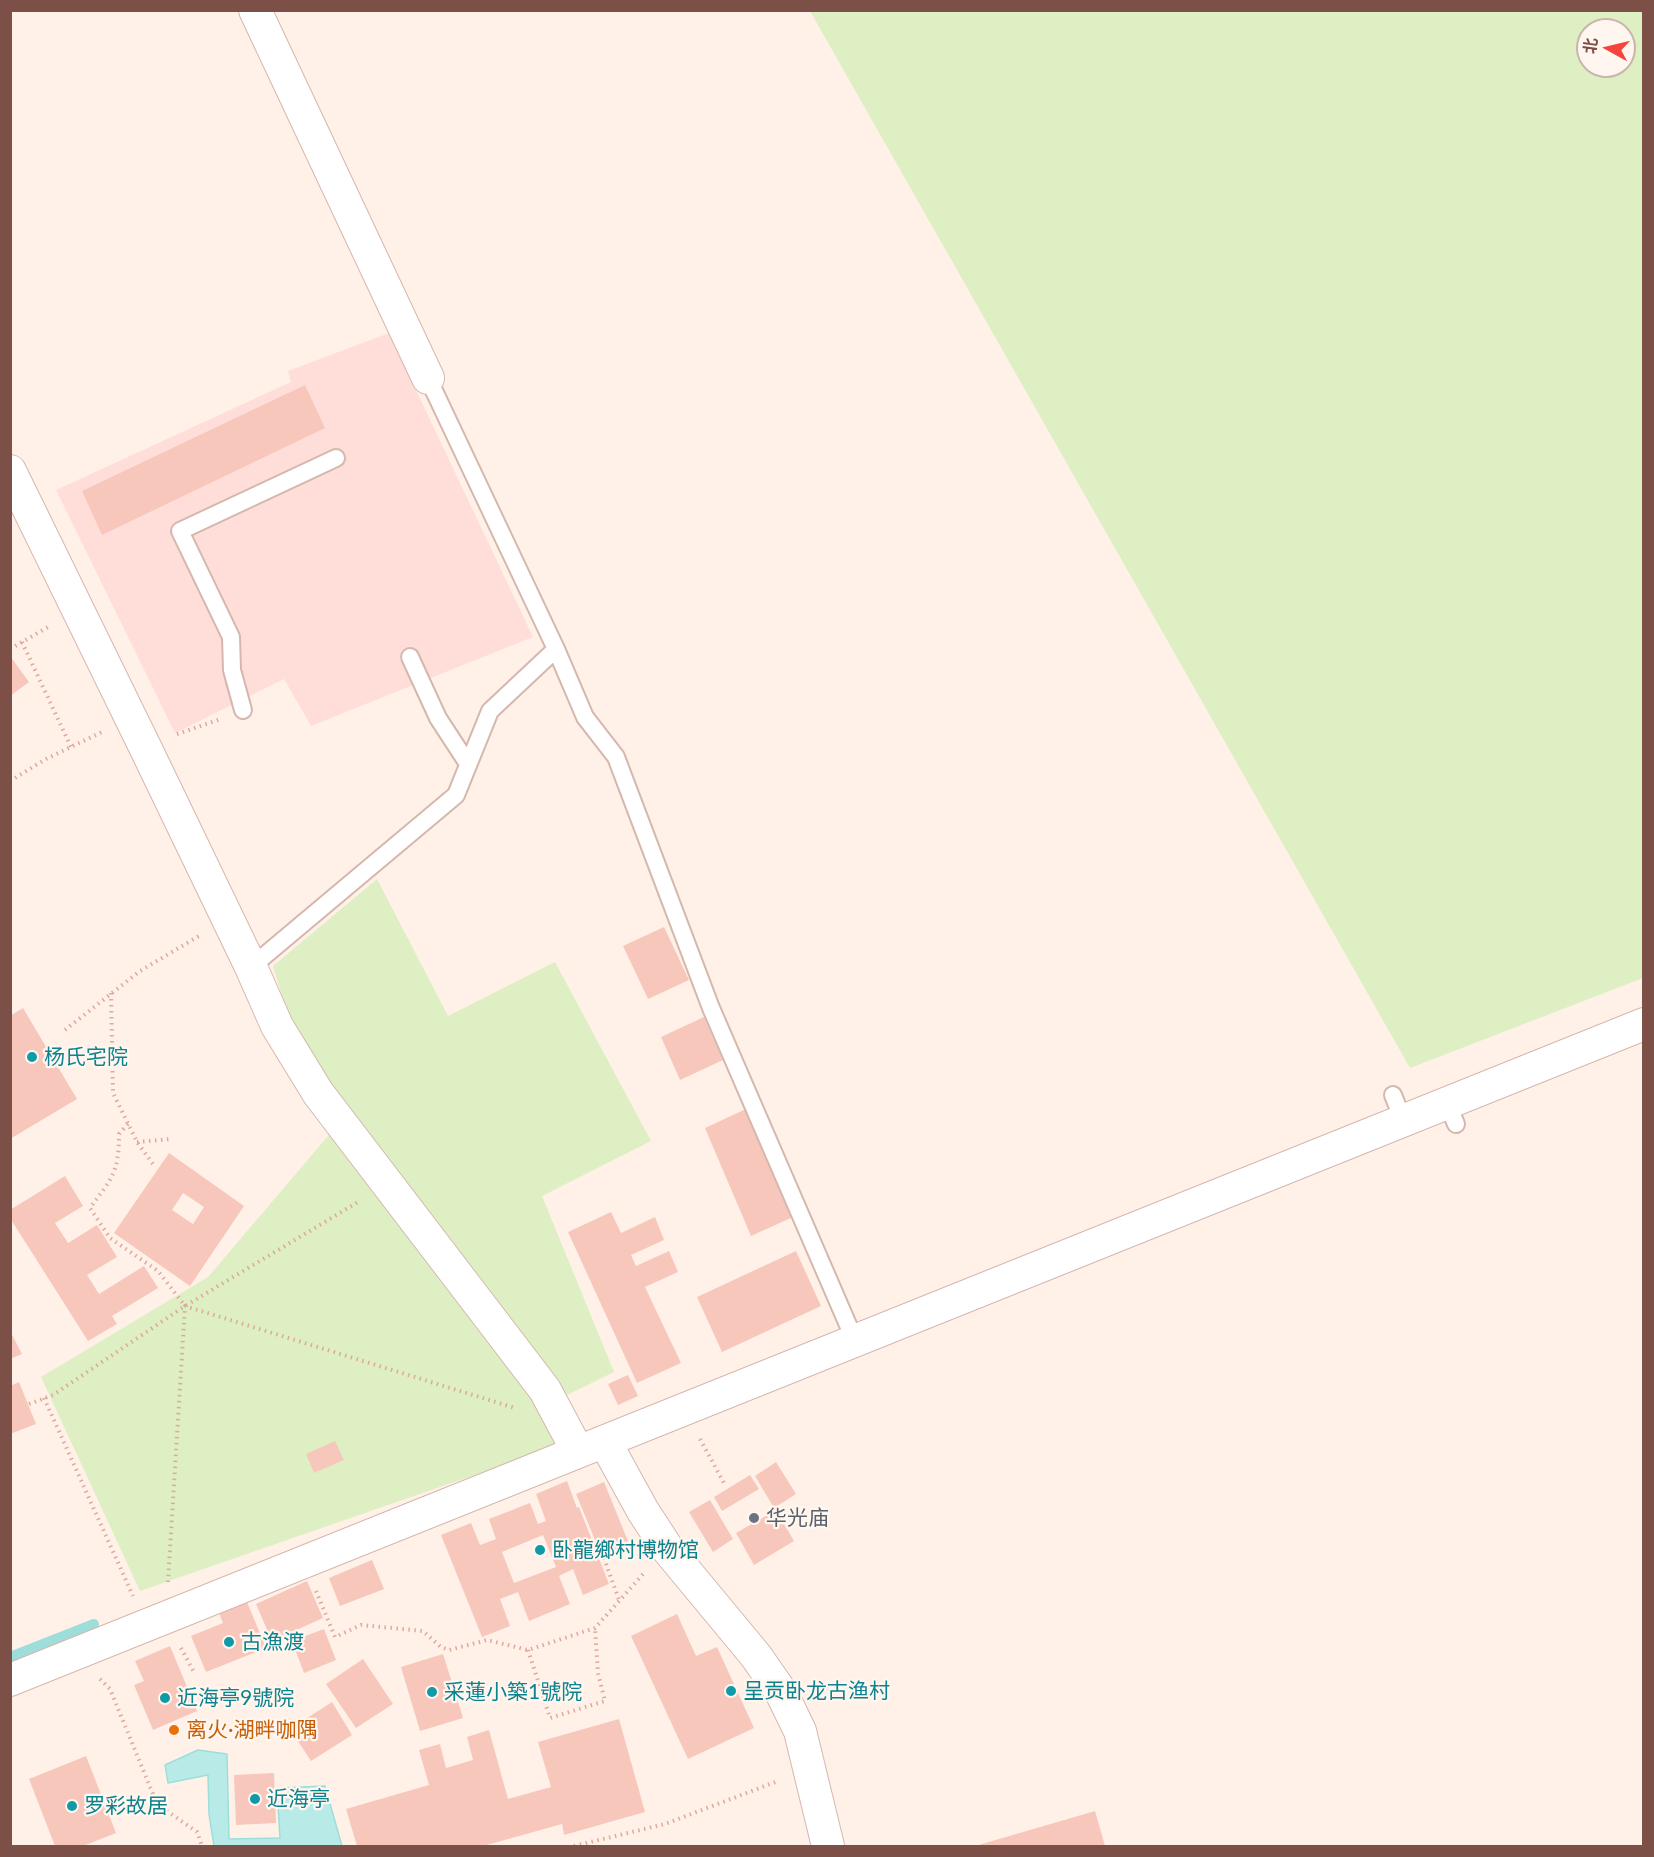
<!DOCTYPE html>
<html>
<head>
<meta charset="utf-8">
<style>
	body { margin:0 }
	#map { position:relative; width:1654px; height:1857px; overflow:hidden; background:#fff1e7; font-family:Lato,"Noto Sans SC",sans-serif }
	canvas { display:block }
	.frame { position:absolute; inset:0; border:12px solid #7c5047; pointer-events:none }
	.north { position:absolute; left:1576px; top:18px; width:60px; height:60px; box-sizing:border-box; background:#fff6ef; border:2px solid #cbb4ac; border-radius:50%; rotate:278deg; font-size:16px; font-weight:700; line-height:24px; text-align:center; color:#7c5047 }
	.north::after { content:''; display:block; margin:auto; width:21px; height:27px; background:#f5443f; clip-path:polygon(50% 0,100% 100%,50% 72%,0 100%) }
</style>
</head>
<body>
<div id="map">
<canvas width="1654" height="1857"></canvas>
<div class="frame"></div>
<div class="north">北</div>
</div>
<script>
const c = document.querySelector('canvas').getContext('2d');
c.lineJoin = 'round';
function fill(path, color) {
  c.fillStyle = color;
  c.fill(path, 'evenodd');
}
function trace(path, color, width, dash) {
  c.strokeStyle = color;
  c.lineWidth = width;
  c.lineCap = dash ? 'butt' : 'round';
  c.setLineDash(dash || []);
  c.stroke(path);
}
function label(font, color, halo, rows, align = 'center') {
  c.font = font + ' Lato,"Noto Sans SC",sans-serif';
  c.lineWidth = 4.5;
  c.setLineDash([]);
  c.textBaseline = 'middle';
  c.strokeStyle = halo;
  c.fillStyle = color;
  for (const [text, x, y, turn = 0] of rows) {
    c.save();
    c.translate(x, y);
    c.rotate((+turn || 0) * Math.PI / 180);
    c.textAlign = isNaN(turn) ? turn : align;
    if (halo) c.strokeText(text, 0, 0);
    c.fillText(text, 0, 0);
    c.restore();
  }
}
fill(new Path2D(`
	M389,333L533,637L311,726L284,679L175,733L56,490L291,382L288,371Z`), '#ffdeda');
fill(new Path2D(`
	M810,11H1643V978L1410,1068ZM1588,30H1624V66H1588Z
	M377,879L448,1016L555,962L651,1141L542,1196L614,1372L561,1398L343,1101L291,1025L273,966Z
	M334,1129L510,1366L561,1445L140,1591L41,1377L208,1277Z`), '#ddefc3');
const water = new Path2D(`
	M198,1750L227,1754L229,1839L280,1838L277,1788L325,1786L342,1846H214L209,1814L208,1775L168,1783L165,1765Z`);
fill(water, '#b8ebe8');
trace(water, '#9ddedb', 1.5);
trace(new Path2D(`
	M10,1657L94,1624`), '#9ddedb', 10);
fill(new Path2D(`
	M305,385L325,428L102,535L82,491Z
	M10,656L29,682L10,696Z
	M664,927L689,980L648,999L623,946Z
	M23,1008L77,1099L10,1139V1016Z
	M704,1017L723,1060L680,1080L661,1037Z
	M746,1109L793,1217L751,1236L705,1128Z
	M169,1153L244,1206L190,1286L114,1233ZM183,1193L204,1207L193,1224L172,1210Z
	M65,1176L83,1206L55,1223L68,1243L97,1225L117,1257L87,1275L99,1294L144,1266L158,1288L112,1316L117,1324L88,1341L10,1218V1210Z
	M611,1212L621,1233L655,1217L664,1240L631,1255L636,1266L669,1251L678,1272L645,1287L681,1363L637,1383L568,1232Z
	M796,1251L821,1306L722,1352L697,1297Z
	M10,1331L22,1354L10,1359Z
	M628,1375L638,1396L618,1405L608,1384Z
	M19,1382L36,1424L10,1434V1386Z
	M335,1441L344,1460L314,1473L306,1454Z
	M776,1462L796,1494L774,1508L755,1476Z
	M750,1475L759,1489L722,1511L714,1497Z
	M567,1481L577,1508L579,1507L609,1584L583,1595L573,1569L559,1576L570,1604L529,1621L518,1592L500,1599L510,1626L482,1637L441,1535L471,1523L480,1545L496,1539L489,1519L530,1503L538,1524L546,1521L536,1494ZM543,1535L556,1567L514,1583L502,1552Z
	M604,1482L630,1546L602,1557L576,1494Z
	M710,1500L733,1539L713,1552L689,1512Z
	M776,1510L794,1541L754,1565L736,1533Z
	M372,1560L384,1589L340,1606L329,1578Z
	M307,1581L323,1618L272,1641L256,1604Z
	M247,1602L266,1648L206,1672L191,1636L223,1623L219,1613Z
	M677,1614L696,1656L717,1647L754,1728L688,1759L631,1636Z
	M324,1629L336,1660L304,1673L292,1641Z
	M170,1646L197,1711L153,1730L134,1685L144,1681L135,1661Z
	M443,1654L463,1718L420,1731L401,1667Z
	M363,1659L393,1704L356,1728L326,1684Z
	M332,1702L352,1735L311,1761L290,1729Z
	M619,1719L645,1812L564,1835L562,1824L483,1846H357L346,1809L429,1785L419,1750L440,1744L446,1768L473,1760L467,1737L489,1730L508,1799L551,1787L538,1742Z
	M86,1756L116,1833L83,1846H55L29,1779Z
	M274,1773L276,1823L236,1825L234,1775Z
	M1095,1811L1105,1846H975Z`), '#f7c7bb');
const lane = new Path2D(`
	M428,378L556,649L585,717L616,757L711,1008L855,1341
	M410,657L438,718L468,764
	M243,710L232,670L231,637L180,531L336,458
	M251,967L456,795L490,711L556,649
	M1393,1095L1403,1120
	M1447,1103L1456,1124`);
const street = new Path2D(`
	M255,10L428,378
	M10,471L146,749L251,967L277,1026L318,1093L545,1390L578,1452
	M605,1442L643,1511L669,1551L756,1656L781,1692L800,1731L828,1846
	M10,1680L1644,1024`);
trace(lane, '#d5b7ae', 20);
trace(street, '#d5b7ae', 34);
trace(new Path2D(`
	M22,642L71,747
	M10,649L48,627
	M177,734L221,719
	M10,781L46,759L102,732
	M111,993L113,1093L137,1142L153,1164
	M65,1030L140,971L199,936
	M128,1124L119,1134C119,1173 112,1178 90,1208L110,1238L158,1271L185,1306
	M137,1142L171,1139
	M44,1398L133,1596
	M29,1404L53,1395L185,1306L358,1202
	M700,1439L724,1483
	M604,1558L619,1600
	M168,1582L185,1306L515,1408
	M316,1591L335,1637L361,1625L423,1631L441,1647L449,1650L487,1640L528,1650L595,1628L644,1573
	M181,1648L195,1674
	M528,1650L550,1718L605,1701L598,1673L595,1628
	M100,1679L110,1689L157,1804L197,1832L202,1846
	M574,1846L665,1824L778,1781`), '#dda99d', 4, [1.5, 4.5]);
trace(lane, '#fff', 16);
trace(street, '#fff', 32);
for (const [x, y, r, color] of [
	[32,1057,6,"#0f9aa8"],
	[754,1518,6,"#6b7280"],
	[540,1550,6,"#0f9aa8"],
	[229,1642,6,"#0f9aa8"],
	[731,1691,6,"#0f9aa8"],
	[432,1692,6,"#0f9aa8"],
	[165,1698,6,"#0f9aa8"],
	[174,1730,6,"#e8710a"],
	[255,1799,6,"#0f9aa8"],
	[72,1806,6,"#0f9aa8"]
]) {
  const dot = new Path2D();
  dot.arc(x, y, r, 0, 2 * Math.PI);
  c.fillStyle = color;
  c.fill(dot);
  trace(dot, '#fff6ef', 2);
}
label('21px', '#0d838f', '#fff6ef', [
	["杨氏宅院",44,1057],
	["卧龍鄉村博物馆",552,1550],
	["古漁渡",241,1642],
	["呈贡卧龙古渔村",743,1691],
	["采蓮小築1號院",444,1692],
	["近海亭9號院",177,1698],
	["近海亭",267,1799],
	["罗彩故居",84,1806]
], 'left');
label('21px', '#5b616d', '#fff6ef', [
	["华光庙",766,1518]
], 'left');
label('21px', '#c56008', '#fff6ef', [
	["离火·湖畔咖隅",186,1730]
], 'left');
</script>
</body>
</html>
